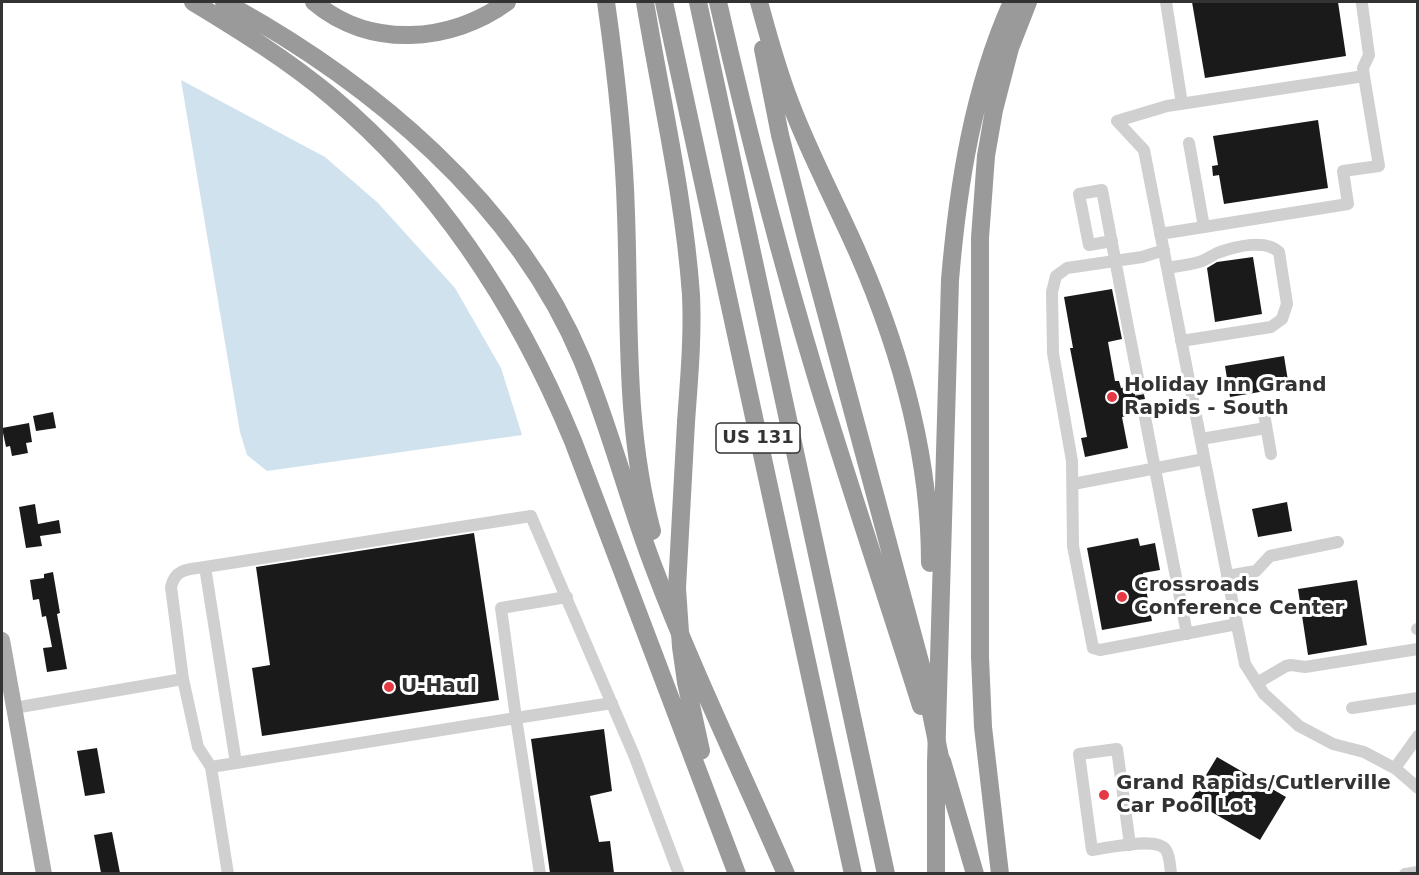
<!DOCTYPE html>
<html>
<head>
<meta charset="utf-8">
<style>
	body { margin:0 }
	#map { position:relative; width:1419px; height:875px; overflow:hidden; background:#fff; font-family:"DejaVu Sans",sans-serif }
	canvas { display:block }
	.frame { position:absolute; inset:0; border:3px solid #333; pointer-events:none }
</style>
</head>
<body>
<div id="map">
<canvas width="1419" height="875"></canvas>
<div class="frame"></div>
</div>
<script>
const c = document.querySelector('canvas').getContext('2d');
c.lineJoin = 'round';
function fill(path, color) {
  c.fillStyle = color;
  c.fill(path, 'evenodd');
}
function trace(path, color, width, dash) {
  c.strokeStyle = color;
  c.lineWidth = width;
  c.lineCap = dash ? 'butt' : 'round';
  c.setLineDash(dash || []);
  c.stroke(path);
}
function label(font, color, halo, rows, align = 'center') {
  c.font = font + ' "DejaVu Sans",sans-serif';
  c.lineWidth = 6;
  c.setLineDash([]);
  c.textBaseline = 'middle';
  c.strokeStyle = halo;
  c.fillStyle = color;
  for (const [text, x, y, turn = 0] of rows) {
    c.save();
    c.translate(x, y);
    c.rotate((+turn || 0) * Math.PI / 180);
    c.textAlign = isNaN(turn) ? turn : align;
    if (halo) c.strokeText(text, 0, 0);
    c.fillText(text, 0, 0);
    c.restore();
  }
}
fill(new Path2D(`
	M181,80L325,157L378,203L455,288L501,368L522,435L267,471L247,455L240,432Z`), '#cfe2ee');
fill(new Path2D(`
	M1192,2H1338L1346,56L1205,78Z
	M1318,120L1328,188L1224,204L1219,175L1213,176L1212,166L1218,165L1213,136Z
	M1253,257L1262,314L1215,322L1207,268L1217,262Z
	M1112,289L1122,339L1108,342L1115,381H1119L1121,388L1132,386L1137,391L1143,390L1145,399L1138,400L1135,408L1125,410L1127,416L1122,417L1128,448L1085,457L1081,438L1087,437L1070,348H1073L1064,297Z
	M1284,356L1289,387L1230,397L1225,366Z
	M53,412L56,428L36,431L33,416Z
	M29,423L32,442L26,443L28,453L12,456L10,446L6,447L2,428Z
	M1287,502L1292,531L1258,537L1252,509Z
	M35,504L38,524L59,520L61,533L40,536L42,546L26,548L19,507Z
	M474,533L499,700L262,736L252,668L270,665L256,567Z
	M1138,538L1140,546L1155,543L1160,570L1143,573L1152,621L1102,630L1087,548Z
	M53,572L60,613L57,614L67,669L47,672L43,648L52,647L46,616L42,617L39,599L33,600L30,580L44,578V574Z
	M1357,580L1367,645L1308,655L1298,589Z
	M604,729L612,791L590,796L599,842L610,841L614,873H550L531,739Z
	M97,748L105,793L85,796L77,751Z
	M1217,757L1286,797L1260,840L1191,800Z
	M112,832L120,873H101L94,835Z`), '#1a1a1a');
trace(new Path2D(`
	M1139,383L1143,407`), '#d6d6d6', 12, [12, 6]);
trace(new Path2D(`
	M1166,2L1182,104
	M1362,4L1369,55L1363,68L1364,76
	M1189,143L1204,227
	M1160,234L1348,204L1343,171L1379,166L1364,76L1167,106L1117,121L1144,150L1235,615L1245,664L1264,694L1299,726L1333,744L1364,752L1396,769L1418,788
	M1112,241L1089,245L1079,194L1102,190C1114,254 1126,319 1139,383
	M1164,250L1142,257L1067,268L1056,276L1052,292L1053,353L1072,461L1073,546L1093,648L1100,650L1237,624
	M1167,268C1178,266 1189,265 1199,262C1207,260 1213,254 1220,252C1237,246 1266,239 1279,252L1287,304L1282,319L1271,327L1181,341
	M1143,407L1187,634
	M1263,408L1271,454
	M1201,439L1266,428
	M1073,484L1204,459
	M1227,576L1256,571L1270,556L1338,542
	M567,597L501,608L516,718L612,703
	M1417,629H1418
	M183,679L171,587C175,569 188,569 205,567
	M1257,683L1286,666L1291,665L1305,667L1418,649
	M14,708L183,679L198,747L211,767
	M1352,708L1418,698
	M236,763L205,567L531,516L634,755L679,874
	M1395,768L1418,736
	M1130,845L1117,749L1079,754L1092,850C1108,848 1157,836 1166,850C1170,856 1170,866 1171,874
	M228,874L211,767L516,718L540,874
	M1405,874L1418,872`), '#d0d0d0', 12);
trace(new Path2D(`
	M2,640L44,874`), '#ababab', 16);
trace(new Path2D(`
	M193,2C241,31 289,61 332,97C441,189 519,310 573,441L737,874
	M224,2C371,82 516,202 582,360C610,428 628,500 654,568C693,672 742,772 786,874
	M314,2C369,49 451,43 507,2
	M606,2C616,72 624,143 626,214C630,321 624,427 652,531
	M645,2C661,99 684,196 691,295C693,337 689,380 686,422
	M664,2L853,874
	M698,2L886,874
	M718,2C747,129 780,257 818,383C851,491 887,598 921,706
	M759,2C768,35 777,69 790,102C809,153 835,201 857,251C900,349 930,455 930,563
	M763,49L780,135L806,238L922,669
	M686,682L701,751
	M942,761L975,874
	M936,874V763L950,280C958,185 973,89 1012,2
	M1000,874L983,727L980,657V238L986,156L994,110L1010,48L1028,2`), '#9a9a9a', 18);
trace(new Path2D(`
	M922,669L940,757
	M686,682L681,647L677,588L686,422`), '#9a9a9a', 18);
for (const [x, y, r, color] of [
	[1112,397,6,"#e63946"],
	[1122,597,6,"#e63946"],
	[389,687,6,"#e63946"],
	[1104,795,6,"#e63946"]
]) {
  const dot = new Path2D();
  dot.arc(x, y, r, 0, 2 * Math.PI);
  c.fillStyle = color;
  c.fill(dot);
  trace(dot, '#fff', 2);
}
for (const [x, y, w] of [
	[758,438,84]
]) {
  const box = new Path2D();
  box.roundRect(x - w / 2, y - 15, w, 30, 4.5);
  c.fillStyle = '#fff';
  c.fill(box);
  trace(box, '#333', 1.5);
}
label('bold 18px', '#333', null, [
	["US 131",758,438]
]);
label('bold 20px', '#333', '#fff', [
	["Holiday Inn Grand",1124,386],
	["Rapids - South",1124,409],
	["Crossroads",1134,586],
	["Conference Center",1134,609],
	["U-Haul",401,687],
	["Grand Rapids/Cutlerville",1116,784],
	["Car Pool Lot",1116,807]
], 'left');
</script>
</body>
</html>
